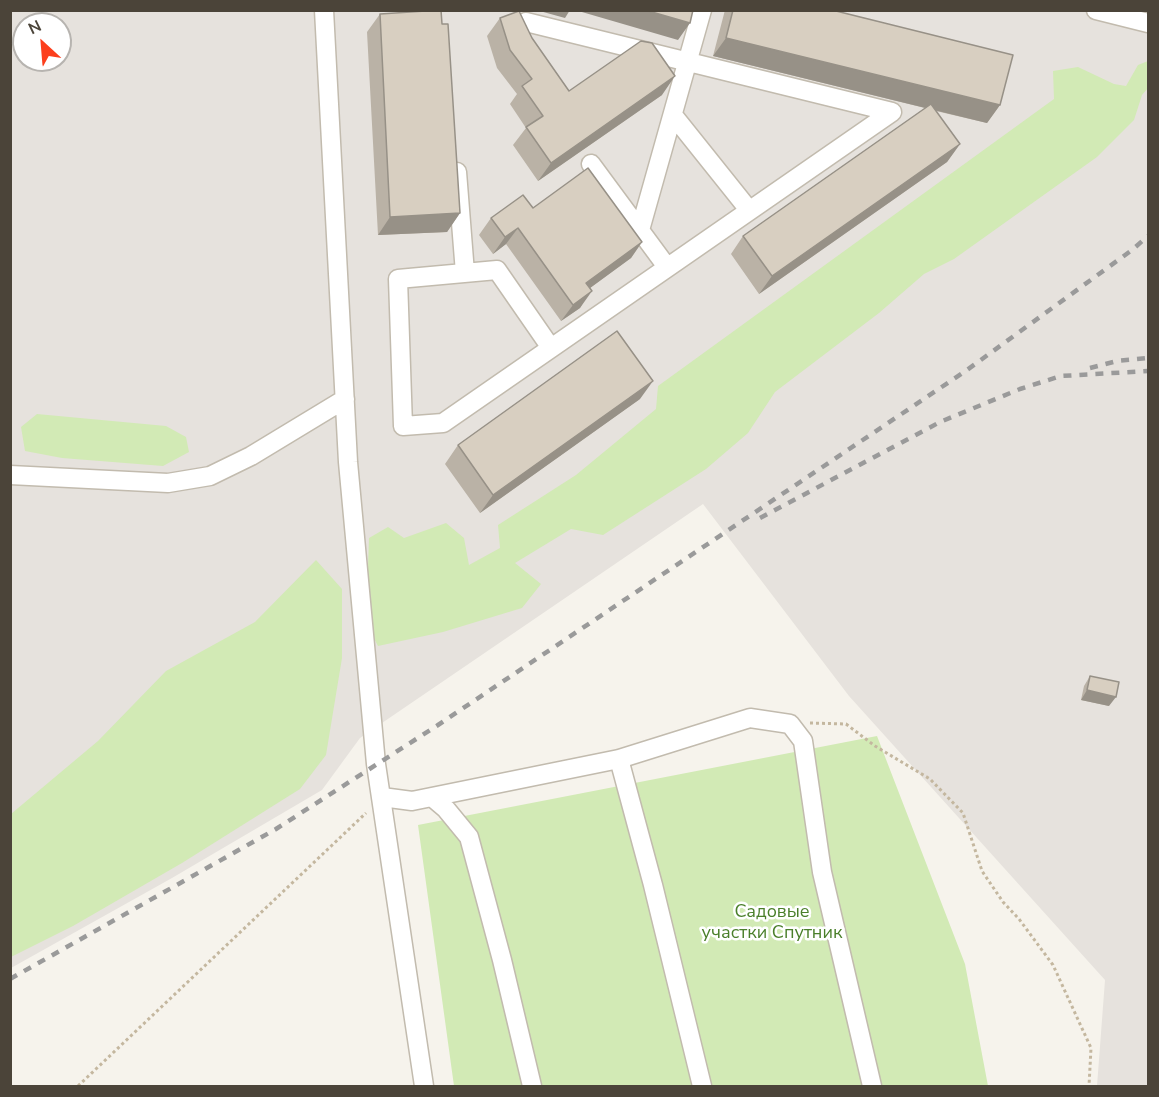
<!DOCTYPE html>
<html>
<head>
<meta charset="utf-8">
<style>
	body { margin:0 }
	#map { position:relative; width:1159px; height:1097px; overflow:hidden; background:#f6f3ec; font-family:"Nunito Sans",sans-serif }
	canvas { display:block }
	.frame { position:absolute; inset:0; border:12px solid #4b4439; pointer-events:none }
	.north { position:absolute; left:12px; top:12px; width:60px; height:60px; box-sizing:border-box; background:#fff; border:2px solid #b7b4b0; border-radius:50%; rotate:334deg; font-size:16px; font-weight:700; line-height:24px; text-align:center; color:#4b4439 }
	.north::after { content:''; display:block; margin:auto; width:21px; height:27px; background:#fc3f1d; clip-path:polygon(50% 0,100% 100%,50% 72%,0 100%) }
</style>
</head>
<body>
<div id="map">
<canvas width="1159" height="1097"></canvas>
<div class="frame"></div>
<div class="north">N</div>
</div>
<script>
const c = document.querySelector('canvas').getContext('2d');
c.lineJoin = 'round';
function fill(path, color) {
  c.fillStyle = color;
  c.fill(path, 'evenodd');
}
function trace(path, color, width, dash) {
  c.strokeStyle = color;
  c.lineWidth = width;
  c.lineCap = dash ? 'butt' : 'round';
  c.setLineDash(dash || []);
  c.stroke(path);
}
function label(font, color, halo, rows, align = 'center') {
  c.font = font + ' "Nunito Sans",sans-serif';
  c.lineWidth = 5;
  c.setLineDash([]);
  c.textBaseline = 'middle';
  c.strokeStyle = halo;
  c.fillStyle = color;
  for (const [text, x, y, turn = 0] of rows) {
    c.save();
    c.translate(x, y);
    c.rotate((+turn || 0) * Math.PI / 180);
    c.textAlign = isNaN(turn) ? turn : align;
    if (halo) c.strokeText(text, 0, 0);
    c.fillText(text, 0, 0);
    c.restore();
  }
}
fill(new Path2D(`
	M10,11H1148V1086H1097L1105,980L849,696L703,504L360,738L322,790L172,878L11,968ZM24,24H60V60H24Z`), '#e6e2dd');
fill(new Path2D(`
	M1148,61V88L1142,95L1134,120L1097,157L954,259L924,274L879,313L775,392L748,433L706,469L603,535L571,529L515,563L541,584L522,608L443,632L378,646L366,623L369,538L388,527L404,538L446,523L464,538L469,565L500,548L498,525L576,475L656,409L658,386L1054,99L1053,71L1078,67L1114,84L1126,86L1138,65Z
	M37,414L166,426L186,437L189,452L163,466L62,458L25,451L21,427Z
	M316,560L342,589V658L326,755L300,789L182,863L73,926L11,957V814L98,741L166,671L255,622Z
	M877,736L965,964L988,1086H454L418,825Z`), '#d2eab5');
const minor = new Path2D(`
	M324,10L348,462L376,764L424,1086
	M1096,10L1148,23
	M526,22L892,112L443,423L403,426L398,279L497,270L551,348
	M673,115L749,210
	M591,164L667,267
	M457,172L465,273
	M640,230L702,10
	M10,475L168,483L210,476L251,456L345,399
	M619,759L653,885L702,1086
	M382,797L412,801L619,759L750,718L790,724L803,741L822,872L872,1086
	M433,798L446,809L469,837L502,960L532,1086`);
trace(minor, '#c2bbae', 21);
trace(new Path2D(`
	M810,723L846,724L875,746L930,779L963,813L982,871L1003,902L1019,919L1053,965L1091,1048L1089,1086
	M78,1086L366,813`), '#c4b79f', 3, [3, 3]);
trace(minor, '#fff', 18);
trace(new Path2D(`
	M1090,368L1117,361L1148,358
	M760,518L940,422L1020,389L1061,376L1148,371
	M10,979L276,829L438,725L967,370L1132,250L1148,236`), '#9a9a9a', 4.5, [8, 8]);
fill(new Path2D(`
	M725,10H832L1000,105L987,123L936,111L960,144L947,162L759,294L731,254L743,236L925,108L713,56Z
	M380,14L442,24L460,213L447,232L378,235L367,32Z
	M500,18L532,38L569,91L662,95L538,181L513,145L526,128L510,104L517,94L497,68L487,36Z
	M533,208L642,242L631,258L590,288L580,308L561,321L506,244L493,254L479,235L491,218Z
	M640,399L480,513L445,464L458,445Z
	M1090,676L1109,706L1081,700L1084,686Z`), '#bab2a6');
fill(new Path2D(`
	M536,10H570L565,18Z
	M575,10H645L690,23L678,40Z
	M726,38L1000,105L987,123L713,56Z
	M675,76L662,95L538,181L551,163Z
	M960,144L947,162L759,294L772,276Z
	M460,213L447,232L378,235L390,217Z
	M518,228L506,244L493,254L505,237Z
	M642,242L631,258L575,299L586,283Z
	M592,291L580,308L561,321L573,305Z
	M653,381L640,399L480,513L493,495Z
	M1087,690L1116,697L1109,706L1081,700Z`), '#979187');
const building = new Path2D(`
	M441,10L442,24H448L460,213L390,217L380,14Z
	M645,10H693L690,23Z
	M733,10H832L1013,55L1000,105L726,38Z
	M519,11L532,38L569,91L641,41L652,43L675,76L551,163L526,127L543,116L522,86L532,79L510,50L500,18Z
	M931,104L960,144L772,276L743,236Z
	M588,168L642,242L586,283L592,291L573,305L518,228L505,237L491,218L523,195L533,208Z
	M617,331L653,381L493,495L458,445Z
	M1090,676L1119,682L1116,697L1087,690Z`);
fill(building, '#d8cfc1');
trace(building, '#979187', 1.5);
label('18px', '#4a7f2a', '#fff', [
	["Садовые",772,913],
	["участки Спутник",772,934]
]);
</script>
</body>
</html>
